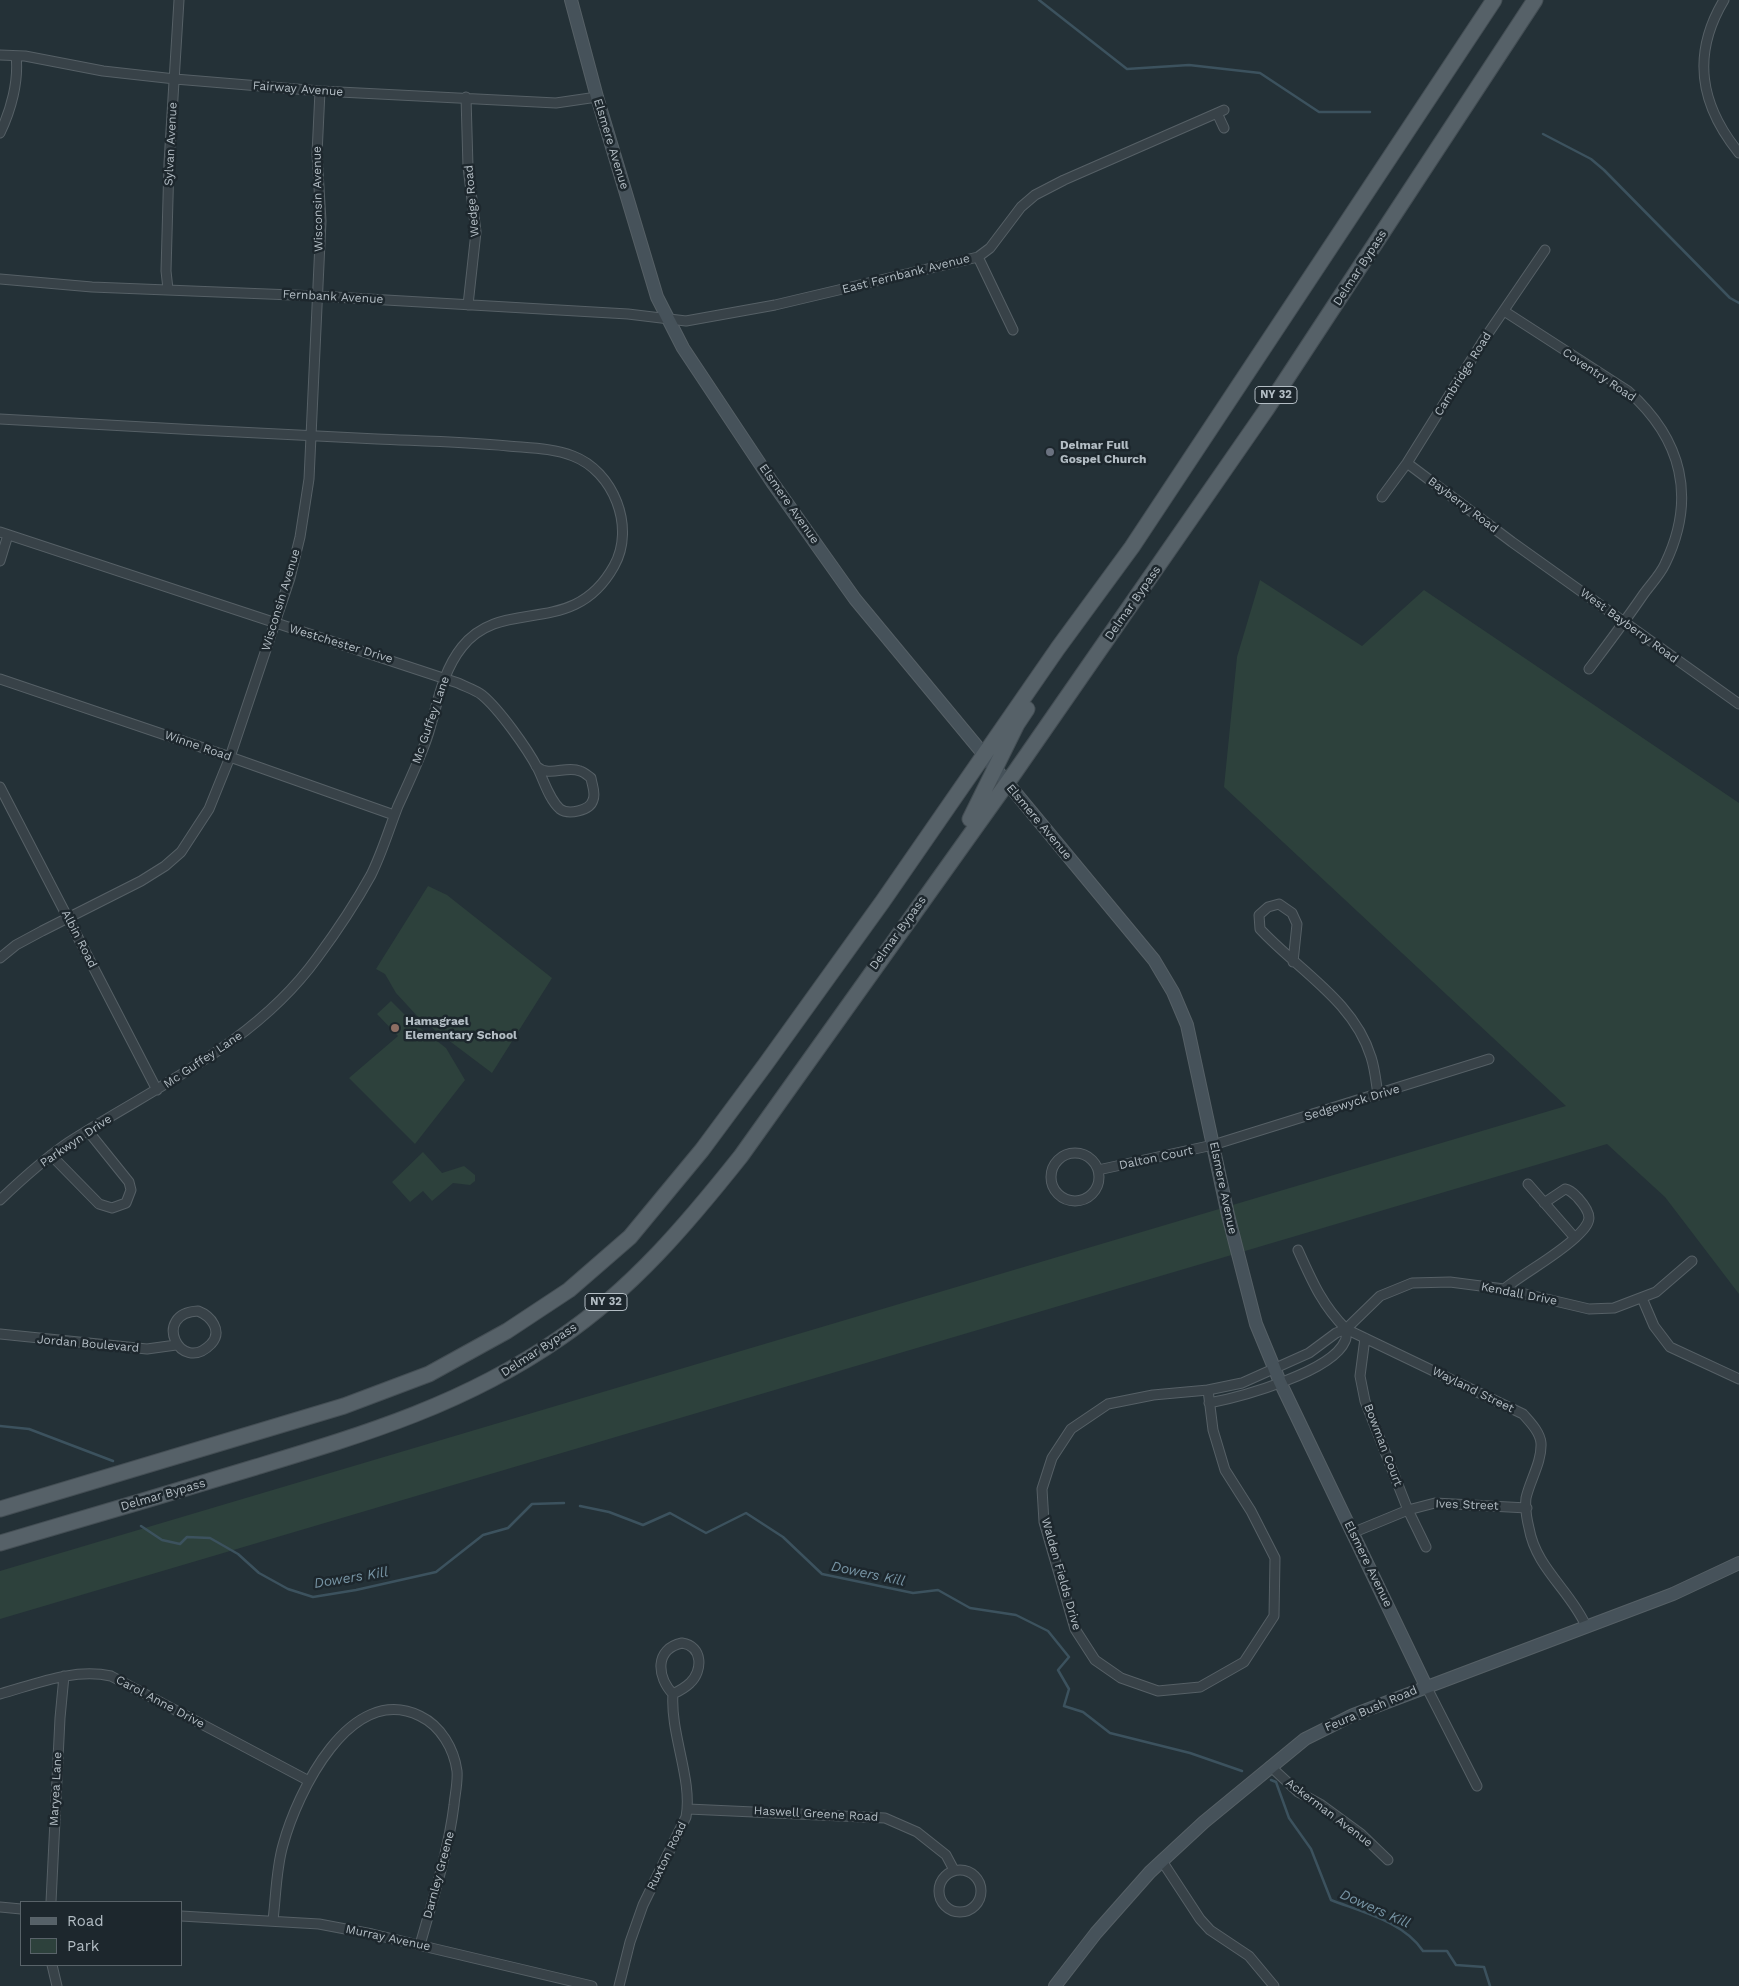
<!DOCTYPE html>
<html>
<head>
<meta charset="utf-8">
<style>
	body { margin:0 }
	#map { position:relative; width:1739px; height:1986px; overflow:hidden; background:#243137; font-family:"Work Sans",sans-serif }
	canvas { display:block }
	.legend { position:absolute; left:20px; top:1901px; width:162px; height:65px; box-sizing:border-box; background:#1d272d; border:1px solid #596369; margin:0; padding:6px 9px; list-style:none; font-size:15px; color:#b3bdc4 }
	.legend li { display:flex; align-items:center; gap:10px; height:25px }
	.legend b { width:25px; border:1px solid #596369 }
</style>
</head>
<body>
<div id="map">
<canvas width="1739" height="1986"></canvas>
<ul class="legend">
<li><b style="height:6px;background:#566168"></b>Road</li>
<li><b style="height:14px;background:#2d413c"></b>Park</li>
</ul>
</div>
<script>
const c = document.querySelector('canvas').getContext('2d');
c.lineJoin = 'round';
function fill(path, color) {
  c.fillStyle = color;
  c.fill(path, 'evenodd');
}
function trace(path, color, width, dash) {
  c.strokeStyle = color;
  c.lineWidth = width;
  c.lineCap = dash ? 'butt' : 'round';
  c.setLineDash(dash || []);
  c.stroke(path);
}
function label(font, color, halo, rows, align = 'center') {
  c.font = font + ' "Work Sans",sans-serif';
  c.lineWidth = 5;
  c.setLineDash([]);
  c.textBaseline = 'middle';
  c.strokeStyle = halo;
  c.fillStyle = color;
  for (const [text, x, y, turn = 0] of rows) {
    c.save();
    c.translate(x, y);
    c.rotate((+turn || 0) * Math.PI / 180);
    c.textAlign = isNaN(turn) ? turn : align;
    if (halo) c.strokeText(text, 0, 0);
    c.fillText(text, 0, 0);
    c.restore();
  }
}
fill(new Path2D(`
	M1260,580L1362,646L1424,590L1739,803V1294L1665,1197L1607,1144L0,1619V1571L1566,1106L1224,787L1237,657Z
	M428,886L447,895L552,978L492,1073L419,1018L396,993L385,974L376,969Z
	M391,1001L411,1021L446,1048L465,1080L415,1144L349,1078L398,1036L377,1014Z
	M423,1152L442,1173L464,1166L475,1175V1181L470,1185L453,1183L432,1201L423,1191L410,1202L392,1182Z`), '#2d413c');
trace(new Path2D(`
	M1039,0L1127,69L1189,65L1260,73L1319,112H1370
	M1543,134L1591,159L1604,170L1730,298L1739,303
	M0,1426L29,1429L113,1461
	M580,1506L609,1512L643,1525L670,1513L706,1533L746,1513L783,1537L822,1574L913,1593L938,1590L970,1608L1016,1615L1048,1631L1069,1657L1058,1670L1069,1689L1064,1706L1083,1712L1110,1733L1190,1753L1242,1771
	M141,1526L162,1540L180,1544L187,1537L210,1538L238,1554L259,1573L288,1589L313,1597L356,1590L436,1572L483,1535L508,1528L532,1504L564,1503
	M1271,1780L1276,1782L1289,1818L1311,1849L1331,1900C1362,1912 1404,1922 1423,1951H1447L1456,1965L1484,1967L1490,1986`), '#3c525e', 2.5);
const street = new Path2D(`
	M1724,0C1691,55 1700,105 1739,153
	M0,55L25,56L103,71L175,79L320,91L556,103L597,97
	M466,97L468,167L476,232L468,305
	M1217,113L1224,128
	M0,133C11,110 19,81 16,56
	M978,257L1013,330
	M0,279L92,287L317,296L628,314L686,321L775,305L978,257L990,248L1021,207L1035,195L1064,180L1224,110
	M168,289L166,271L169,163L179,0
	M1504,311L1628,391C1682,439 1697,498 1665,564C1660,575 1650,585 1643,595C1626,620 1607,645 1589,669
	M0,419C126,426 251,433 377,439C421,441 465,442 508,446C530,448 553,448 573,456C613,471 636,527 614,566C573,640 503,595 462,647C441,673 437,708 427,738C419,761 408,784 398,806C389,829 382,853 371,875C355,904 337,931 317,958C255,1044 156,1086 69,1142C44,1159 22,1179 0,1200
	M1407,463L1512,542L1739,704
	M1382,497L1407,463L1485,338L1545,250
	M0,532L458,683C466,687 476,690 482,695C499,709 527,748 538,769C544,781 549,799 560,809C568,815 590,811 593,800C596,793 592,785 591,778C587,775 584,772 580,771C566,765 549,778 536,766
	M0,561L8,535
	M0,679L230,757L394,815
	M0,787L157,1090
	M0,958L16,945L42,931L141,881L165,866L181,852L209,809L230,757L290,578L300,537L309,479L321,221L317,154L320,91
	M1293,962L1297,924L1292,913L1279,904L1268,907L1259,915L1260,929C1298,970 1354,1001 1371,1057C1375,1069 1376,1082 1378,1095
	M1051 1177a24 24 0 1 1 48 0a24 24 0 1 1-48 0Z
	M51,1155L99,1204L112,1208L126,1203L131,1190L129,1182L88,1131
	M1098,1170L1213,1145L1489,1059
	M1544,1203L1565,1189C1571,1190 1574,1194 1578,1198C1594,1216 1592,1222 1575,1238
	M1298,1250C1312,1281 1322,1305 1346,1329L1523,1414C1530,1422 1540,1432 1541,1443C1542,1462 1530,1480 1526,1498C1525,1507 1527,1520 1529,1528C1536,1568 1570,1590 1586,1626
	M1504,1289C1527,1271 1553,1258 1575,1238L1528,1184
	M1642,1298L1654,1326L1670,1347L1739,1379
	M198,1311C211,1316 223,1331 211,1344C180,1376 151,1313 198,1311Z
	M0,1334L147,1349L176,1345
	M1365,1338L1360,1376L1365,1401L1408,1510L1426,1547
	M1208,1390L1213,1430L1225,1470L1251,1511L1275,1558L1274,1616L1244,1662L1200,1687L1158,1691L1121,1678L1095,1660L1075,1629L1044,1522L1042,1489L1052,1458L1071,1429L1108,1404L1153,1395Z
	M1208,1390L1242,1383L1309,1353L1336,1333L1346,1329L1380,1296L1412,1283L1450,1282L1504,1289L1589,1309L1614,1308L1656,1292L1692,1261
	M1209,1403C1241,1397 1332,1372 1345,1341C1347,1338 1346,1333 1346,1329
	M1352,1533L1408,1510L1435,1503L1527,1508
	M682,1643C703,1646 703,1671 690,1683C685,1688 679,1691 673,1694C657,1677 654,1649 682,1643Z
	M1426,1686L1477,1786
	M0,1694C36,1684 73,1668 111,1676L309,1781
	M1270,1766L1298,1792L1320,1804L1361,1834L1388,1860
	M688,1809L885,1818L917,1832L946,1855L954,1870
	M1162,1861L1200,1919L1210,1930L1249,1956L1274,1986
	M939 1891a21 21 0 1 1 42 0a21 21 0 1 1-42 0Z
	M51,1902L60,1718L64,1676
	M0,1907L21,1909
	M181,1916L319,1924L372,1934L592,1986
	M273,1920C276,1896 276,1869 283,1845C297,1793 350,1682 420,1716C441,1726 454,1749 457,1771C458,1782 455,1794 454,1805C448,1853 433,1898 420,1945
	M52,1965L57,1986
	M619,1986L630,1942L643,1905L686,1817C693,1780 670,1734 673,1694`);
const secondary = new Path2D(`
	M571,0L597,97L657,297L683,348L772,482L855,599L1154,960L1173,992L1187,1025L1228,1215L1256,1324L1280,1382L1426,1686
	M1055,1986L1096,1933L1150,1872L1204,1822L1305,1739L1353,1715L1673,1594L1739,1563`);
const primary = new Path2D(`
	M970,819L1017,724L1027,709
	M0,1509L344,1406L429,1374L507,1331L569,1290L630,1237L702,1150L765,1065L883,901L1058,648L1132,547L1494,0
	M0,1543C85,1518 171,1493 256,1467C365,1434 465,1404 560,1338C632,1289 687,1224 741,1156L1015,772L1266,410L1535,0`);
trace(street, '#566066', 11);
trace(secondary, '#566066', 14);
trace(primary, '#444e54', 17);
trace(street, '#384248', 9);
trace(secondary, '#46525a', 12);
trace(primary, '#566168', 15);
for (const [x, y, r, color] of [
	[1050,452,5,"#6b7280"],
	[395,1028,5,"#8d6e63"]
]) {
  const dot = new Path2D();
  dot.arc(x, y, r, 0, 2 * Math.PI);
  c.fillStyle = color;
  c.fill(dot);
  trace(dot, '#1d272d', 2);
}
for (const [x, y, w] of [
	[1276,395,42],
	[606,1302,42]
]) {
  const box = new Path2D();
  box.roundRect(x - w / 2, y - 8.5, w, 17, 4);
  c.fillStyle = '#1d272d';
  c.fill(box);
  trace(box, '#b3bdc4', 1);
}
label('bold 11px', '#b3bdc4', null, [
	["NY 32",1276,395],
	["NY 32",606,1302]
]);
label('12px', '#b3bdc4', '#1d272d', [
	["Fairway Avenue",298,89,4],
	["Sylvan Avenue",171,144,-87],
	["Elsmere Avenue",611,144,73],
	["Wisconsin Avenue",318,199,-91],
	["Wedge Road",472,201,-95],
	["Delmar Bypass",1360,268,-57],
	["East Fernbank Avenue",906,274,-14],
	["Fernbank Avenue",333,297,3],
	["Cambridge Road",1463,374,-58],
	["Coventry Road",1599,375,34],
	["Elsmere Avenue",789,504,55],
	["Bayberry Road",1463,505,37],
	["Wisconsin Avenue",281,600,-73],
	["Delmar Bypass",1133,603,-55],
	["West Bayberry Road",1629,626,36],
	["Westchester Drive",341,644,17],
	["Mc Guffey Lane",431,720,-71],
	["Winne Road",198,746,19],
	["Elsmere Avenue",1039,822,50],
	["Delmar Bypass",898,933,-54],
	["Albin Road",79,939,63],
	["Mc Guffey Lane",203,1060,-34],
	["Sedgewyck Drive",1352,1103,-17],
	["Parkwyn Drive",76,1141,-34],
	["Dalton Court",1156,1158,-12],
	["Elsmere Avenue",1223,1188,78],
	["Kendall Drive",1519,1294,11],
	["Jordan Boulevard",88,1344,5],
	["Delmar Bypass",539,1350,-33],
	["Wayland Street",1473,1390,26],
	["Bowman Court",1383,1445,69],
	["Delmar Bypass",163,1495,-16],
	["Ives Street",1467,1505,2],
	["Elsmere Avenue",1368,1564,64],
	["Walden Fields Drive",1061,1574,74],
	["Carol Anne Drive",160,1702,28],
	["Feura Bush Road",1371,1709,-23],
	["Maryea Lane",56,1789,-87],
	["Ackerman Avenue",1329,1813,37],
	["Haswell Greene Road",816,1814,3],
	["Ruxton Road",667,1856,-64],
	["Darnley Greene",439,1875,-75],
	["Murray Avenue",388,1938,12]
]);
label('bold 12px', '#b3bdc4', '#1d272d', [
	["Delmar Full",1060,445],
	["Gospel Church",1060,459],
	["Hamagrael",405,1021],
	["Elementary School",405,1035]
], 'left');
label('italic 14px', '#7794a4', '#1d272d', [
	["Dowers Kill",868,1574,12],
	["Dowers Kill",351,1578,-9],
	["Dowers Kill",1375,1909,24]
]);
</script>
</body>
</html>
